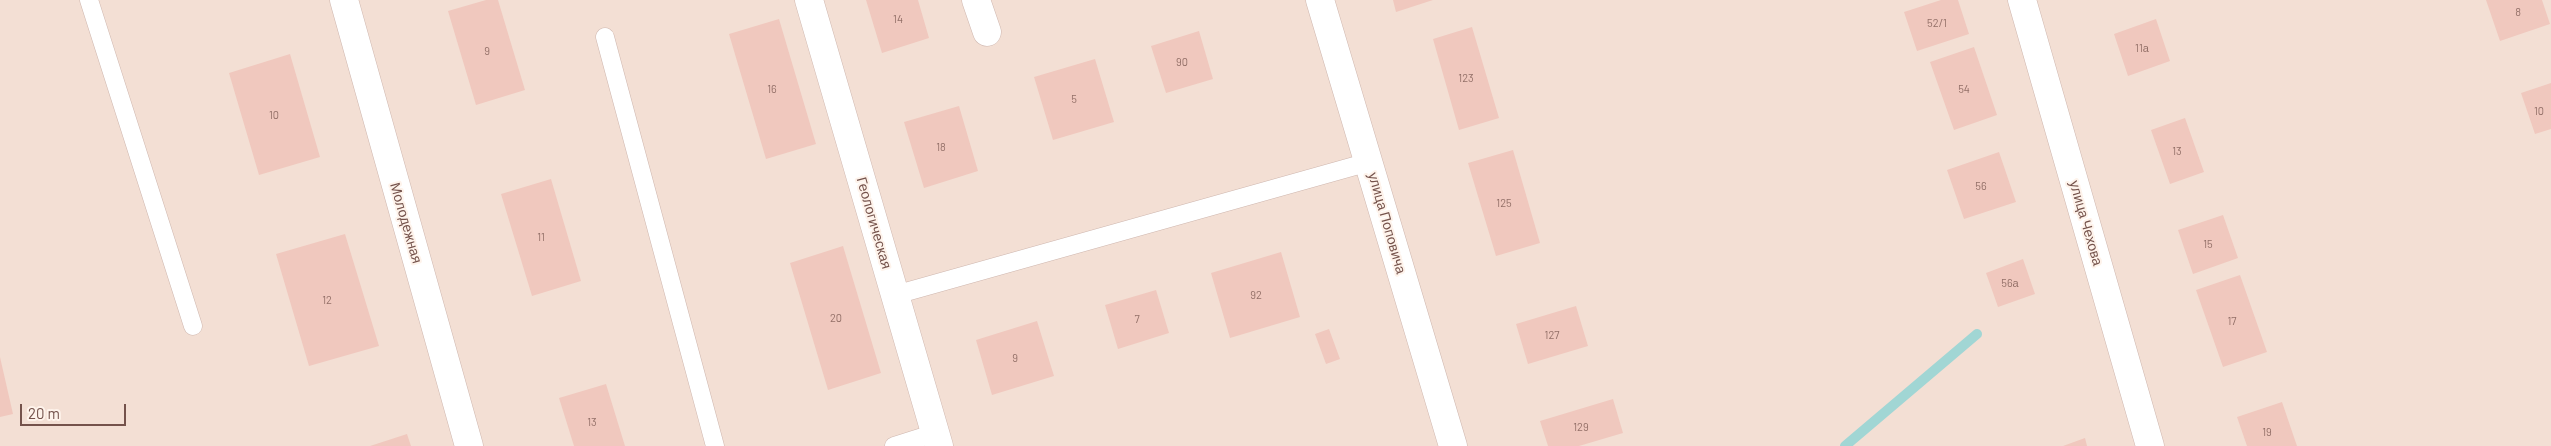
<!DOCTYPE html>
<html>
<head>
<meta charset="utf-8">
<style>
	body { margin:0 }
	#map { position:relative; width:2551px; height:446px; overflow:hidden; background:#fcefe5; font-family:Barlow,sans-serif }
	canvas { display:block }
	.scale { position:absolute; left:20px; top:404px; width:106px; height:22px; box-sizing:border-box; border:2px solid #74524b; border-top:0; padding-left:6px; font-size:15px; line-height:18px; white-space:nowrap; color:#74524b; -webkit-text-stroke:4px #fef3eb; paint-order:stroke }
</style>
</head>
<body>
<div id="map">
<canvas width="2551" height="446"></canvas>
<div class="scale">20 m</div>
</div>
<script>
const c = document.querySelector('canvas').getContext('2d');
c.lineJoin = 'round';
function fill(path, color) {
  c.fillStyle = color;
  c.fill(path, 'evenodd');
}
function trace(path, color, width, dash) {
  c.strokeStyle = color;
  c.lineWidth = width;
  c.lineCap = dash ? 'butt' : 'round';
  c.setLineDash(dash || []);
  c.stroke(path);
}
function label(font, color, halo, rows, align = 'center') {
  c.font = font + ' Barlow,sans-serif';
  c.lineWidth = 4;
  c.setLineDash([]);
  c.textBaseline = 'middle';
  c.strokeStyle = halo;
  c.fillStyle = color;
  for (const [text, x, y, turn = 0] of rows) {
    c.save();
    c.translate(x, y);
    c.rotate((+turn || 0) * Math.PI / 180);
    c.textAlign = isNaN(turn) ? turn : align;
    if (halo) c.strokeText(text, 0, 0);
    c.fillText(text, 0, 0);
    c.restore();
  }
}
fill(new Path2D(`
	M0,0H2551V446H0Z`), '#f3dfd4');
trace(new Path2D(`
	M1845,446L1977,334`), '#a1d6d4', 10);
fill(new Path2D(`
	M486,0H498L525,90L476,105L448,11Z
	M866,0H918L929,38L882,53Z
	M1393,0H1433L1396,12Z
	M1941,0H1958L1969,34L1917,51L1904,12Z
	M2486,0H2542L2550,24L2500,41Z
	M779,19L816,144L766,159L729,34Z
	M2156,19L2170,61L2128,76L2114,34Z
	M1472,27L1499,118L1459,130L1433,39Z
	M1199,31L1213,79L1166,93L1151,46Z
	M1974,47L1997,115L1954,130L1930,62Z
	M290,54L320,157L259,175L229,73Z
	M1095,59L1114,122L1053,140L1034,77Z
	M2551,83V129L2535,134L2521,93Z
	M959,106L978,171L924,188L904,122Z
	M2185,118L2204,172L2170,184L2151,130Z
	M1513,150L1540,243L1496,256L1468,163Z
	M1999,152L2016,202L1964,219L1947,170Z
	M551,179L581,281L532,296L501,194Z
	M2223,215L2238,258L2193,274L2178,230Z
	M345,234L379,346L309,366L276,254Z
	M843,246L881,373L828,390L790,263Z
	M1281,252L1300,317L1230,338L1211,273Z
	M2023,259L2035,294L1998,307L1986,273Z
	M2240,275L2267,352L2223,367L2196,290Z
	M1156,290L1169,333L1118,349L1105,305Z
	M1576,306L1588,346L1528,364L1516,324Z
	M1037,321L1054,376L992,395L976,340Z
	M1329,329L1340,359L1326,364L1315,334Z
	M0,357L13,414L0,417Z
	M606,384L625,446H574L559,398Z
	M1613,399L1623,433L1579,446H1548L1540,421Z
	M2282,402L2297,446H2247L2237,417Z
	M407,434L411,446H370Z
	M2085,438L2087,446H2063Z`), '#f0c8be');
const lane = new Path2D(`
	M89,0L193,326
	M605,37L715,446
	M895,295L1369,162
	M894,446L935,433`);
const street = new Path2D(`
	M344,0L469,446
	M809,0L939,446
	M976,0L987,32
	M1320,0L1453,446
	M2022,0L2150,446`);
trace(lane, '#cfb7af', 19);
trace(street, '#cfb7af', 29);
trace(lane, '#fff', 18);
trace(street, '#fff', 28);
label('11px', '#937068', null, [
	["8",2518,12],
	["14",898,19],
	["52/1",1937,23],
	["11а",2142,48],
	["9",487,51],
	["90",1182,62],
	["123",1466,78],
	["16",772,89],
	["54",1964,89],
	["5",1074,99],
	["10",2539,111],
	["10",274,115],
	["18",941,147],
	["13",2177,151],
	["56",1981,186],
	["125",1504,203],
	["11",541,237],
	["15",2208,244],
	["56а",2010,283],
	["92",1256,295],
	["12",327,300],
	["20",836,318],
	["7",1137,319],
	["17",2232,321],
	["127",1552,335],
	["9",1015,358],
	["13",592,422],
	["129",1581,427],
	["19",2267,432]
]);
label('14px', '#74524b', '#fef3eb', [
	["Молодежная",406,223,74],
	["Геологическая",874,223,74],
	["улица Поповича",1387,223,74],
	["улица Чехова",2086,223,74]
]);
</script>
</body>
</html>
